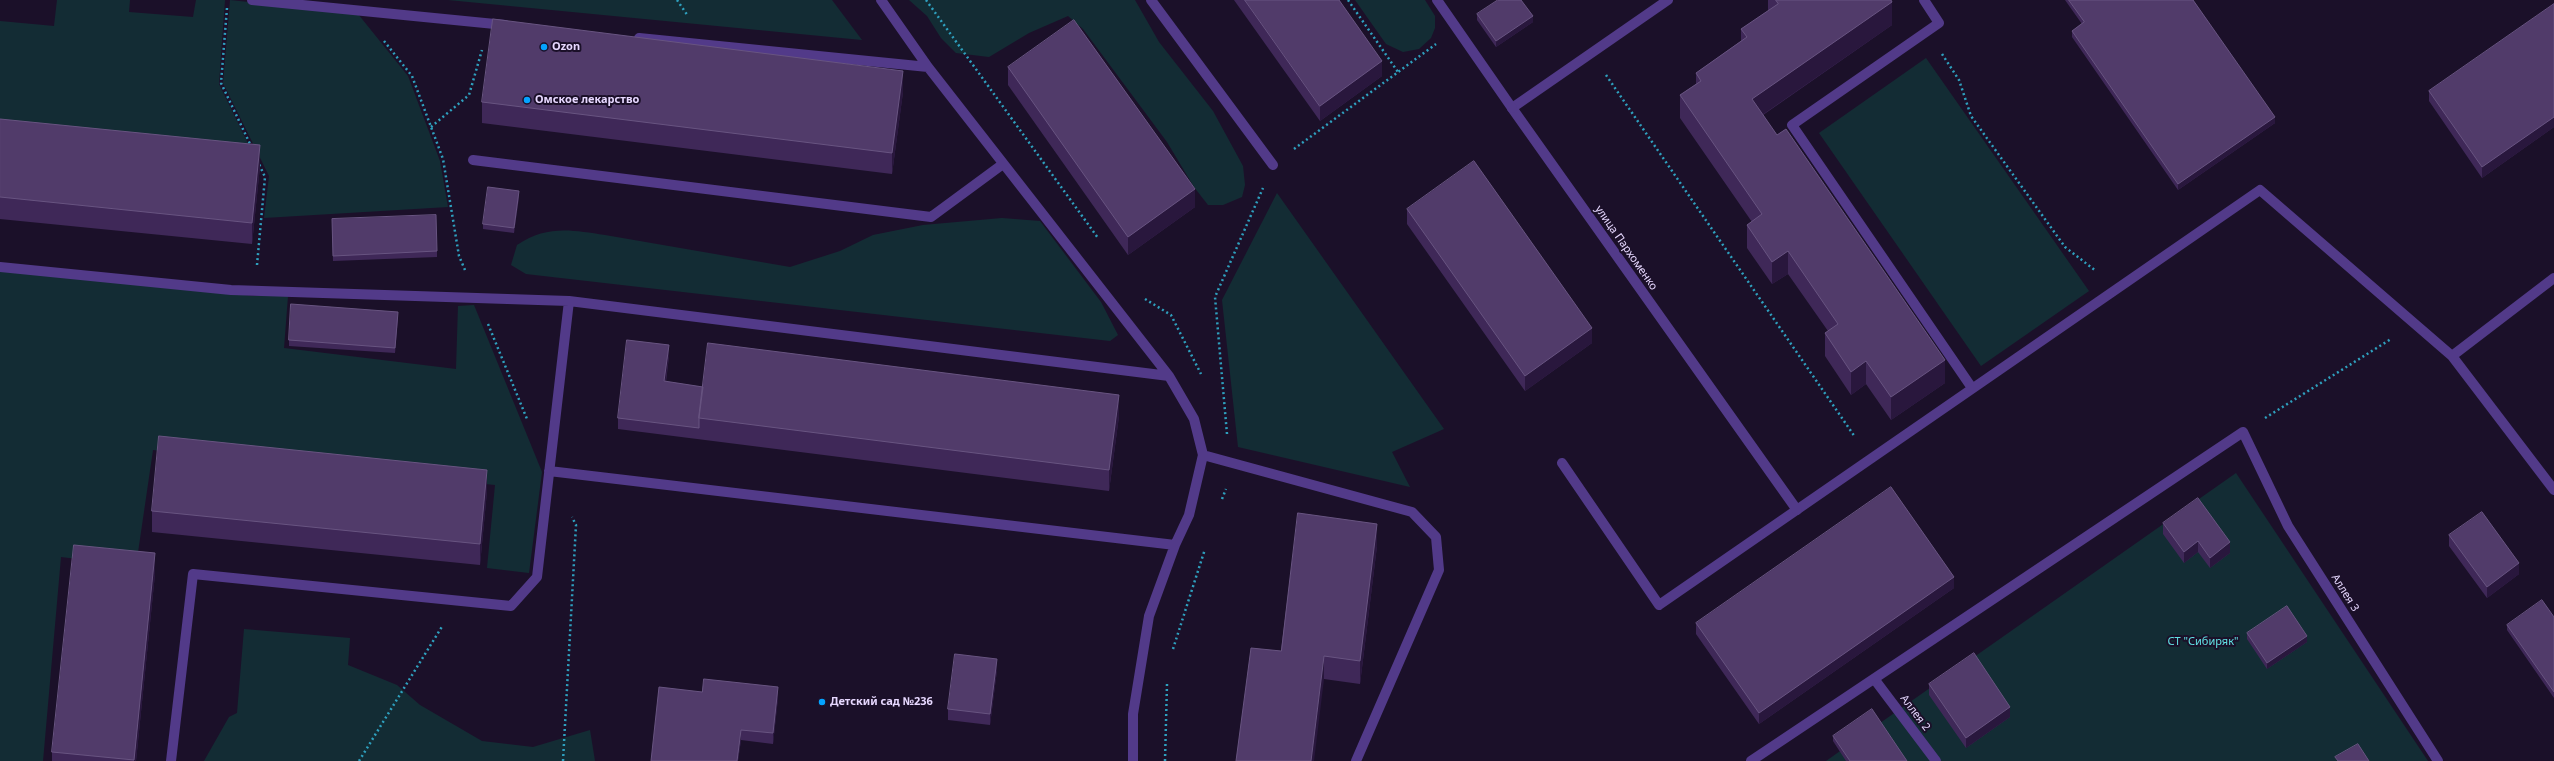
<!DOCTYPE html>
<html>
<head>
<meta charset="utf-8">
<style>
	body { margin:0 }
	canvas { display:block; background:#1b1029 }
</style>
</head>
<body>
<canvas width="2554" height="761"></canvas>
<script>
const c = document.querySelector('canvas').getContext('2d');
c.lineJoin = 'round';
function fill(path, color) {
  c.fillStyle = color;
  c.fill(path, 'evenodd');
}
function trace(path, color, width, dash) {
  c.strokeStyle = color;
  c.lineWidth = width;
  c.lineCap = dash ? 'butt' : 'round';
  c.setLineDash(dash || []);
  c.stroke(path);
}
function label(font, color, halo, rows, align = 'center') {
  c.font = font + ' "Noto Sans",sans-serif';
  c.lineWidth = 4;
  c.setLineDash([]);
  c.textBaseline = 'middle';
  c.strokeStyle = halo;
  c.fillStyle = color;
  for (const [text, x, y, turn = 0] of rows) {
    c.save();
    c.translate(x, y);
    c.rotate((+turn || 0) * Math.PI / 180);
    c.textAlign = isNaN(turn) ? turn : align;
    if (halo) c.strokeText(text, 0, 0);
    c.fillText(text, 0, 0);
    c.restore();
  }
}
fill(new Path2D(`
	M57,0H130L129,12L193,17L196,0H225L219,84L258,164L0,137V21L54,26Z
	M230,0L358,14L408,76L440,161L448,207L264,218L269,176L223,83Z
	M448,0H832L862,40Z
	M909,0H1135L1159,42L1213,111L1243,166L1245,185L1242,197L1223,205H1208L1194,187L1167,142L1083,29L1068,16L1029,33L989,57L956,53L941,38L927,16Z
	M1355,0H1425L1435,16V28L1431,38L1419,49L1403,52L1386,44Z
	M1926,58L2089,291L1981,366L1819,133Z
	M1277,193L1444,429L1392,452L1410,487L1238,447L1222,300Z
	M1002,218L1040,221L1101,302L1118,335L1110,341L526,274L511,265L517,245C547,225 571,230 605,235L790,267L840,251L873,235L923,225Z
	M0,270L254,296H288L284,348L456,369L458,306L474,305L542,472L529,573L487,568L495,485L153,450L136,566L61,557L43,761H0Z
	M2236,473L2428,761H1826Z
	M244,629L350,638L348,665L397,685L420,705L482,741L533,747L590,730L595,761H204L229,717L237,713Z`), '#132c34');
trace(new Path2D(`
	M677,0L688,16
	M926,0L1098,238
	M1348,0L1398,72
	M227,8L221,83L251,146
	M384,41L412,76L443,159L459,256L465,270
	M1942,54L1959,80L1971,116L2065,247L2096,271
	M1606,75L1855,437
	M431,127L469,95L482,50
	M1294,149L1436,44
	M257,265L265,177L259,164
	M1145,299L1171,315L1201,374
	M488,324L527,419
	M2265,418L2391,339
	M1227,434L1215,297L1263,188
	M1222,499L1226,489
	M1173,649L1205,549
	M359,761L443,625
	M563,761L576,525L572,517
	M1165,761L1167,684`), '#2ea0be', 2.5, [2, 3]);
trace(new Path2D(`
	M252,0L505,25
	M881,0L928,67L1169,376L1194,419L1203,455L1189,515L1175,545L1149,616L1133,714V761
	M1151,0L1273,165
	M1924,0L1939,23L1792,125L1972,388
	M639,38L928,67
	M1512,108L1668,0
	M473,160L931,217L1003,164
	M0,267L231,290L569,301
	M2452,356L2554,278
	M1203,455L1412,512L1436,537L1439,570L1356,761
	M1562,463L1659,605L2260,190L2452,356L2554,490
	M549,471L1175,545
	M1875,680L1936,761
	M171,761L193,574L511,606L537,577L569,301L1169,376
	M1751,761L2243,432L2288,526L2438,761`), '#523a89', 10);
trace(new Path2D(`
	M1512,108L1797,510`), '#523a89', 10);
trace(new Path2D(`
	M1437,0L1512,108`), '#523a89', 10);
fill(new Path2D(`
	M1234,0H1339L1382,76L1320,121Z
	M1768,0H1891L1892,25L1763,115L1945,383L1891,420L1866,384L1851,395L1825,356V333L1828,331L1788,274L1772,284L1747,248V225L1752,222L1680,118V95L1696,84V73L1741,41V29L1768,11Z
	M2065,0H2193L2275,123L2178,190L2072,37V31L2082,24Z
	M2554,4V127L2482,178L2429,101V91Z
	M1477,14L1533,22L1496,47L1477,20Z
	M1008,67L1195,207L1128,255L1008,85Z
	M903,92L892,174L482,123V102Z
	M0,119L260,166L252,244L0,219Z
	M519,197L514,233L483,229V224Z
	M1407,209L1592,343L1525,391L1407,224Z
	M332,225L437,251V257L333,261Z
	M398,317L395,353L289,346V340Z
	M669,356L666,382L703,387L1119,416L1109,491L618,429V418Z
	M487,491L480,565L152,532V511Z
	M2163,523L2230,553L2210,568L2198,552L2184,563L2163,534Z
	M2449,535L2519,574L2487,598L2449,546Z
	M1377,546L1360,684L1324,679L1281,651Z
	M155,574L136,761H52V752Z
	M1954,588L1759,724L1696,634V623Z
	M2554,617V698L2507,630V625Z
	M2247,633L2307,642L2267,669L2247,639Z
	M997,670L990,725L948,720V709Z
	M1929,684L2010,717L1966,748L1929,695Z
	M702,692L778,698L773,744L741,740L738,761H651Z
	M1833,736L1907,761H1846L1833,741Z`), '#3f2858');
fill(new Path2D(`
	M1892,2V25L1752,122V99Z
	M1533,16V22L1496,47V41Z
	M1382,61V76L1320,121V106Z
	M903,71V92L892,174V153Z
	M2275,117V123L2178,190V184Z
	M2554,117V127L2482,178V167Z
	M260,145V166L252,244V223Z
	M1195,189V207L1128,255V237Z
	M519,191V197L514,233V228Z
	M1788,251V274L1772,284V262Z
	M398,312V317L395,353V348Z
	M1592,328V343L1525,391V376Z
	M669,345V356L664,392V381Z
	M1945,360V383L1891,420V397Z
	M1866,361V384L1851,395V372Z
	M1119,395V416L1109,491V470Z
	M487,470V491L480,565V544Z
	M1377,524V546L1360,684V661Z
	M2198,541V552L2184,563V552Z
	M2230,542V553L2210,568V558Z
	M155,553V574L136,761H134Z
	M2519,563V574L2487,598V587Z
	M1954,577V588L1759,724V713Z
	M2307,636V642L2267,669V663Z
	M1324,656V679L1314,761H1311Z
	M997,659V670L990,725V714Z
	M778,687V698L773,744V733Z
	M2010,707V717L1966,748V738Z
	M741,730V740L738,761H737Z`), '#29173d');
const building = new Path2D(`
	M1245,0H1339L1382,61L1320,106Z
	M1498,0H1521L1533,16L1496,41L1477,14Z
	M1776,0H1891L1892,2L1752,99L1777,135L1786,129L1945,360L1891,397L1866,361L1851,372L1825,333L1838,324L1788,251L1772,262L1747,225L1762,214L1680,95L1701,81L1696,73L1747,37L1741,29L1778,4Z
	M2069,0H2193L2275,117L2178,184L2072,31L2084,22Z
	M2554,4V117L2482,167L2429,91Z
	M493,19L903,71L892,153L482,102Z
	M1074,20L1195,189L1128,237L1008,67Z
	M0,119L260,145L252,223L0,197Z
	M1474,161L1592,328L1525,376L1407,209Z
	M488,187L519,191L514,228L483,224Z
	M436,215L437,251L333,256L332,219Z
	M291,304L398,312L395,348L289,340Z
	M627,340L669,345L664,381L703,387L699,418V428L618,418Z
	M708,343L1119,395L1109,470L699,418Z
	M159,436L487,470L480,544L152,511Z
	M1891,487L1954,577L1759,713L1696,623Z
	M2198,498L2230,542L2210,558L2198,541L2184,552L2163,523Z
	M2482,512L2519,563L2487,587L2449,535Z
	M1298,513L1377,524L1360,661L1324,656L1311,761H1236L1251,648L1281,651Z
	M74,545L155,553L134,760L52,752Z
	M2542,600L2554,617V692L2507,625Z
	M2287,606L2307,636L2267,663L2247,633Z
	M1974,653L2010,707L1966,738L1929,684Z
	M955,654L997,659L990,714L948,709Z
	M704,679L778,687L773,733L741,730L737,761H651L659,687L702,692Z
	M1872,709L1907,761H1850L1833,736Z
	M2358,744L2369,761H2338L2335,757Z`);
fill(building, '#513b6a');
trace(building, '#685481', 1);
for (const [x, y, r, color] of [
	[544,47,4,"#04a3ff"],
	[527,100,4,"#04a3ff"],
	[822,702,4,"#04a3ff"]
]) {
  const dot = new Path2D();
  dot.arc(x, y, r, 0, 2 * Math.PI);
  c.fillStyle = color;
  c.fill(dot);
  trace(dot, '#1b1029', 1.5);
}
label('bold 11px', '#e7d8ff', '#1b1029', [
	["Ozon",552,47],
	["Омское лекарство",535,100],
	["Детский сад №236",830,702]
], 'left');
label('11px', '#e7d8ff', '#1b1029', [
	["улица Пархоменко",1626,248,55],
	["Аллея 3",2345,593,58],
	["Аллея 2",1915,713,53]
]);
label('11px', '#61e0e3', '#1b1029', [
	["СТ \"Сибиряк\"",2203,642]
]);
</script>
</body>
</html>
